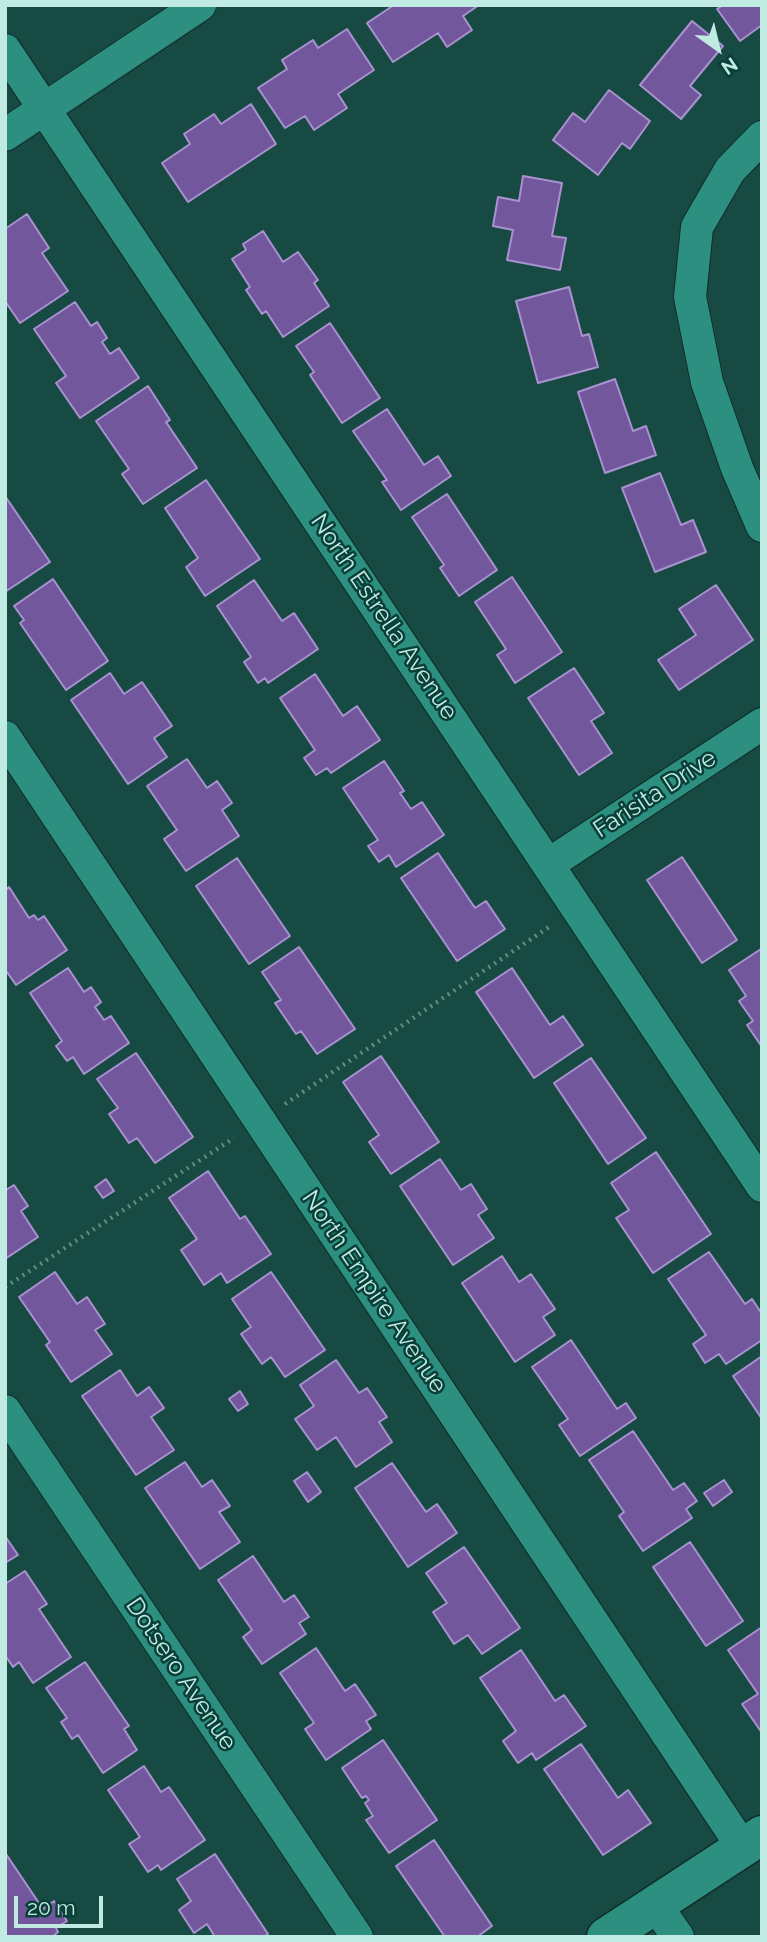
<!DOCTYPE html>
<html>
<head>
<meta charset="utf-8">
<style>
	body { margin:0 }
	#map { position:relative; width:767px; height:1942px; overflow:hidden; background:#174a42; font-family:Raleway,sans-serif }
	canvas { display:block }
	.frame { position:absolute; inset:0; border:7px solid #c0ebe2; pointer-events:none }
	.north { position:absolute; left:683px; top:14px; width:70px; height:70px; -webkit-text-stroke:5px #093f38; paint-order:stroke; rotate:146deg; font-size:19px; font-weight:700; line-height:28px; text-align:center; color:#c0ebe2 }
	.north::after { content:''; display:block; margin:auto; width:24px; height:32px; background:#c0ebe2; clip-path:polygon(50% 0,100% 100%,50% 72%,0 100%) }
	.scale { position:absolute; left:14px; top:1896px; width:89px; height:32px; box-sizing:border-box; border:4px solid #c0ebe2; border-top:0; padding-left:9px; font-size:21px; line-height:24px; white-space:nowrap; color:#c0ebe2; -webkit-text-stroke:5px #093f38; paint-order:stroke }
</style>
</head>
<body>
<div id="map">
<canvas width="767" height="1942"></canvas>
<div class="frame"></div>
<div class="north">N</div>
<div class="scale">20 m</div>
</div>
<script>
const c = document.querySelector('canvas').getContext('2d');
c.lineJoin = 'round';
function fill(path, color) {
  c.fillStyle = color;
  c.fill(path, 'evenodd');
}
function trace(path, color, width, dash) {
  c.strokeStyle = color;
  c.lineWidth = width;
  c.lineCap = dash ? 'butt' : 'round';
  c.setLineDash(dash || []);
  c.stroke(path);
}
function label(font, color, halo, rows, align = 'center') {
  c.font = font + ' Raleway,sans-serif';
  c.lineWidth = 5;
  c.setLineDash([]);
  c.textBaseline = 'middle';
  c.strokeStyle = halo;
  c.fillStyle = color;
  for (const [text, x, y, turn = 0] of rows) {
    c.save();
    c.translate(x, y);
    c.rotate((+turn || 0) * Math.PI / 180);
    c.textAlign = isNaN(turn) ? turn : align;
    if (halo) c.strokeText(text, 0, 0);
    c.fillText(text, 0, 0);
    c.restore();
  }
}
const building = new Path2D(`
	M394,5H479L463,16L472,30L447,47L438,33L393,62L367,23Z
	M723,5H762V25L740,41L717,9Z
	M692,21L723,46L690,86L701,95L681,119L640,85Z
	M347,29L374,70L338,94L347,108L314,130L305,116L285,128L258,88L287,69L282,60L313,40L318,48Z
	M609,90L650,121L630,149L622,143L598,175L553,140L573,113L585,122Z
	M251,104L276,144L188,202L162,163L190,144L184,134L214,114L221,124Z
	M523,176L562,183L552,236L566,238L560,270L507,260L513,230L493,226L498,197L519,201Z
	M27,214L49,248L42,253L68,291L20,323L5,301V229Z
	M263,231L283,262L298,252L318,280L314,283L329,306L283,337L266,311L262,314L246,290L250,287L232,259L246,250L243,244Z
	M569,287L582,336L589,334L598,367L538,383L516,301Z
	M75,302L91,326L97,322L107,338L102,342L110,354L119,348L139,378L80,418L56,383L66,376L34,329Z
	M330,323L380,398L342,423L310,375L314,372L296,346Z
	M615,379L633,431L646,426L656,455L605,473L578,392Z
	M148,386L170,420L166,422L197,468L143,504L122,474L129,469L96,421Z
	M387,409L424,465L438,456L451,476L401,510L382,482L387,480L353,431Z
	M660,473L681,525L693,520L706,552L655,572L622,488Z
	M206,480L260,559L205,596L186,567L198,558L165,508Z
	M447,494L497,570L459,596L440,568L444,565L412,517Z
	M5,496L50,562L5,592Z
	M512,577L562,652L515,683L497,655L506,649L475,602Z
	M53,579L108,661L66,690L20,623L24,620L14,606Z
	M254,580L282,621L294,613L318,649L268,683L265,678L258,683L244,662L251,657L217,606Z
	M716,585L753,640L679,690L658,660L696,635L679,609Z
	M574,668L604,713L591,721L612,753L579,775L528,698Z
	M110,673L124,694L142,682L172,726L154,738L167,757L128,784L71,700Z
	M315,674L343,716L357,706L380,740L331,773L327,768L316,775L304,758L315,750L280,698Z
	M187,759L207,788L217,781L232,803L222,810L239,836L186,871L164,839L177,830L147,786Z
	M384,761L404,791L400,793L411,809L422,802L444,835L396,867L389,855L379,862L368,846L378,840L343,788Z
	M438,853L475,908L486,901L505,929L457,961L401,878Z
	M682,857L737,940L702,963L647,880Z
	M237,858L290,936L249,964L196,886Z
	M5,887L7,889L9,887L29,918L34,915L38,920L44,916L67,950L16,985L7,972L5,973Z
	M299,947L355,1029L317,1054L301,1031L296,1034L275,1003L281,1000L262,972Z
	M761,949H762V1047L747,1025L753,1021L739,1001L746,996L729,970Z
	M68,968L84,992L91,987L101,1002L95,1007L104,1020L111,1016L129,1043L84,1074L73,1057L67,1061L56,1046L62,1041L30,993Z
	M512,968L550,1025L563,1016L583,1045L534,1078L476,992Z
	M136,1053L193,1137L155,1163L137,1138L129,1143L109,1114L118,1108L97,1079Z
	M381,1056L439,1142L391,1174L369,1142L379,1135L343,1082Z
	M591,1058L646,1138L608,1164L554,1083Z
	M656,1152L711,1234L653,1273L616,1218L629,1210L611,1183Z
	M440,1159L461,1190L471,1184L487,1209L478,1215L494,1238L453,1265L400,1186Z
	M208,1171L240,1219L245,1216L271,1254L227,1283L221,1273L204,1285L181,1250L197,1239L169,1198Z
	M106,1179L114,1191L103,1198L95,1187Z
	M14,1185L28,1206L21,1211L38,1237L5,1259V1188L6,1190Z
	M709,1252L745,1304L752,1299L762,1314V1340L726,1364L719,1354L705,1363L693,1344L706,1335L668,1279Z
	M502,1256L519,1282L531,1274L555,1309L543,1317L555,1335L515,1362L462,1283Z
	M55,1272L77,1304L87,1297L105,1324L95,1330L112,1354L71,1382L46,1345L50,1342L19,1297Z
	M271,1272L325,1350L285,1377L271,1357L262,1364L241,1334L251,1327L232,1299Z
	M571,1340L617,1409L626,1403L636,1418L580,1456L559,1425L568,1419L532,1367Z
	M762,1356V1419L733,1376Z
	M336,1360L359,1393L367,1388L387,1417L379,1422L392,1442L356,1467L336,1437L317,1450L295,1419L314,1406L300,1385Z
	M120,1370L137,1396L149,1387L164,1408L151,1417L174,1450L136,1475L82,1396Z
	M240,1391L248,1404L238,1411L229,1399Z
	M633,1431L673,1490L684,1483L697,1501L686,1509L692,1518L643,1551L619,1516L624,1512L589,1460Z
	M185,1462L202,1487L212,1480L230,1506L219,1512L240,1542L200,1569L145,1488Z
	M392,1463L426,1512L437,1504L457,1533L408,1567L355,1488Z
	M307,1472L321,1492L308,1502L294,1481Z
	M724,1480L732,1492L713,1506L704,1493Z
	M5,1536L18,1555L5,1563Z
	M690,1542L743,1621L706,1646L653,1567Z
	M464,1547L520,1628L482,1654L468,1635L454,1644L433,1612L447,1603L426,1573Z
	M253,1556L284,1602L294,1595L309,1617L299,1623L306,1634L262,1664L243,1637L252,1630L218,1580Z
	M25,1571L47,1604L39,1609L71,1657L33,1683L19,1662L13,1667L5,1655V1584Z
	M762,1627V1733L742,1704L758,1694L728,1650Z
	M316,1648L345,1691L355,1684L376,1715L366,1721L371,1729L326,1760L305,1729L314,1723L280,1673Z
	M521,1650L555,1701L564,1695L586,1726L536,1760L532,1753L518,1763L503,1741L516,1731L480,1678Z
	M85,1662L129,1726L124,1729L137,1750L103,1773L78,1735L72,1739L61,1722L67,1718L46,1688Z
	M383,1740L437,1820L389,1853L366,1820L373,1816L365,1803L369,1800L366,1796L362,1798L342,1768Z
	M581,1744L618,1798L628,1790L651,1823L603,1855L544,1769Z
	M144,1766L161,1792L169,1787L205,1840L161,1870L158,1865L148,1872L129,1844L140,1837L108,1790Z
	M434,1840L492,1926L477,1937H445L396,1866Z
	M6,1854L43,1909L54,1901L67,1921L56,1928L58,1932L52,1937H5Z
	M215,1854L268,1934L264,1937H215L207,1924L194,1933L179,1910L191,1901L177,1879Z`);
fill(building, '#72579c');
trace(building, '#a992d0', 2);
const minor = new Path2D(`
	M5,50L762,1186
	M5,135L200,5
	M762,137L730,170L697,227L690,297L707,382L737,468L762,526
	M5,737L743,1848
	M549,864L762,724
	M5,1411L357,1937
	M655,1904L678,1937`);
const tertiary = new Path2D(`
	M606,1937L762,1835`);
trace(minor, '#0f2d28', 34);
trace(tertiary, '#0f2d28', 41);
trace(new Path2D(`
	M285,1104L549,927
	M5,1287L234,1138`), '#5f8e86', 4.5, [2, 5]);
trace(minor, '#2c8f80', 32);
trace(tertiary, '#2c8f80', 38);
label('24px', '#c0ebe2', '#093f38', [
	["North Estrella Avenue",384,617,56],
	["Farisita Drive",655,794,-33],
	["North Empire Avenue",374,1292,56],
	["Dotsero Avenue",181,1674,56]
]);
</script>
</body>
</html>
